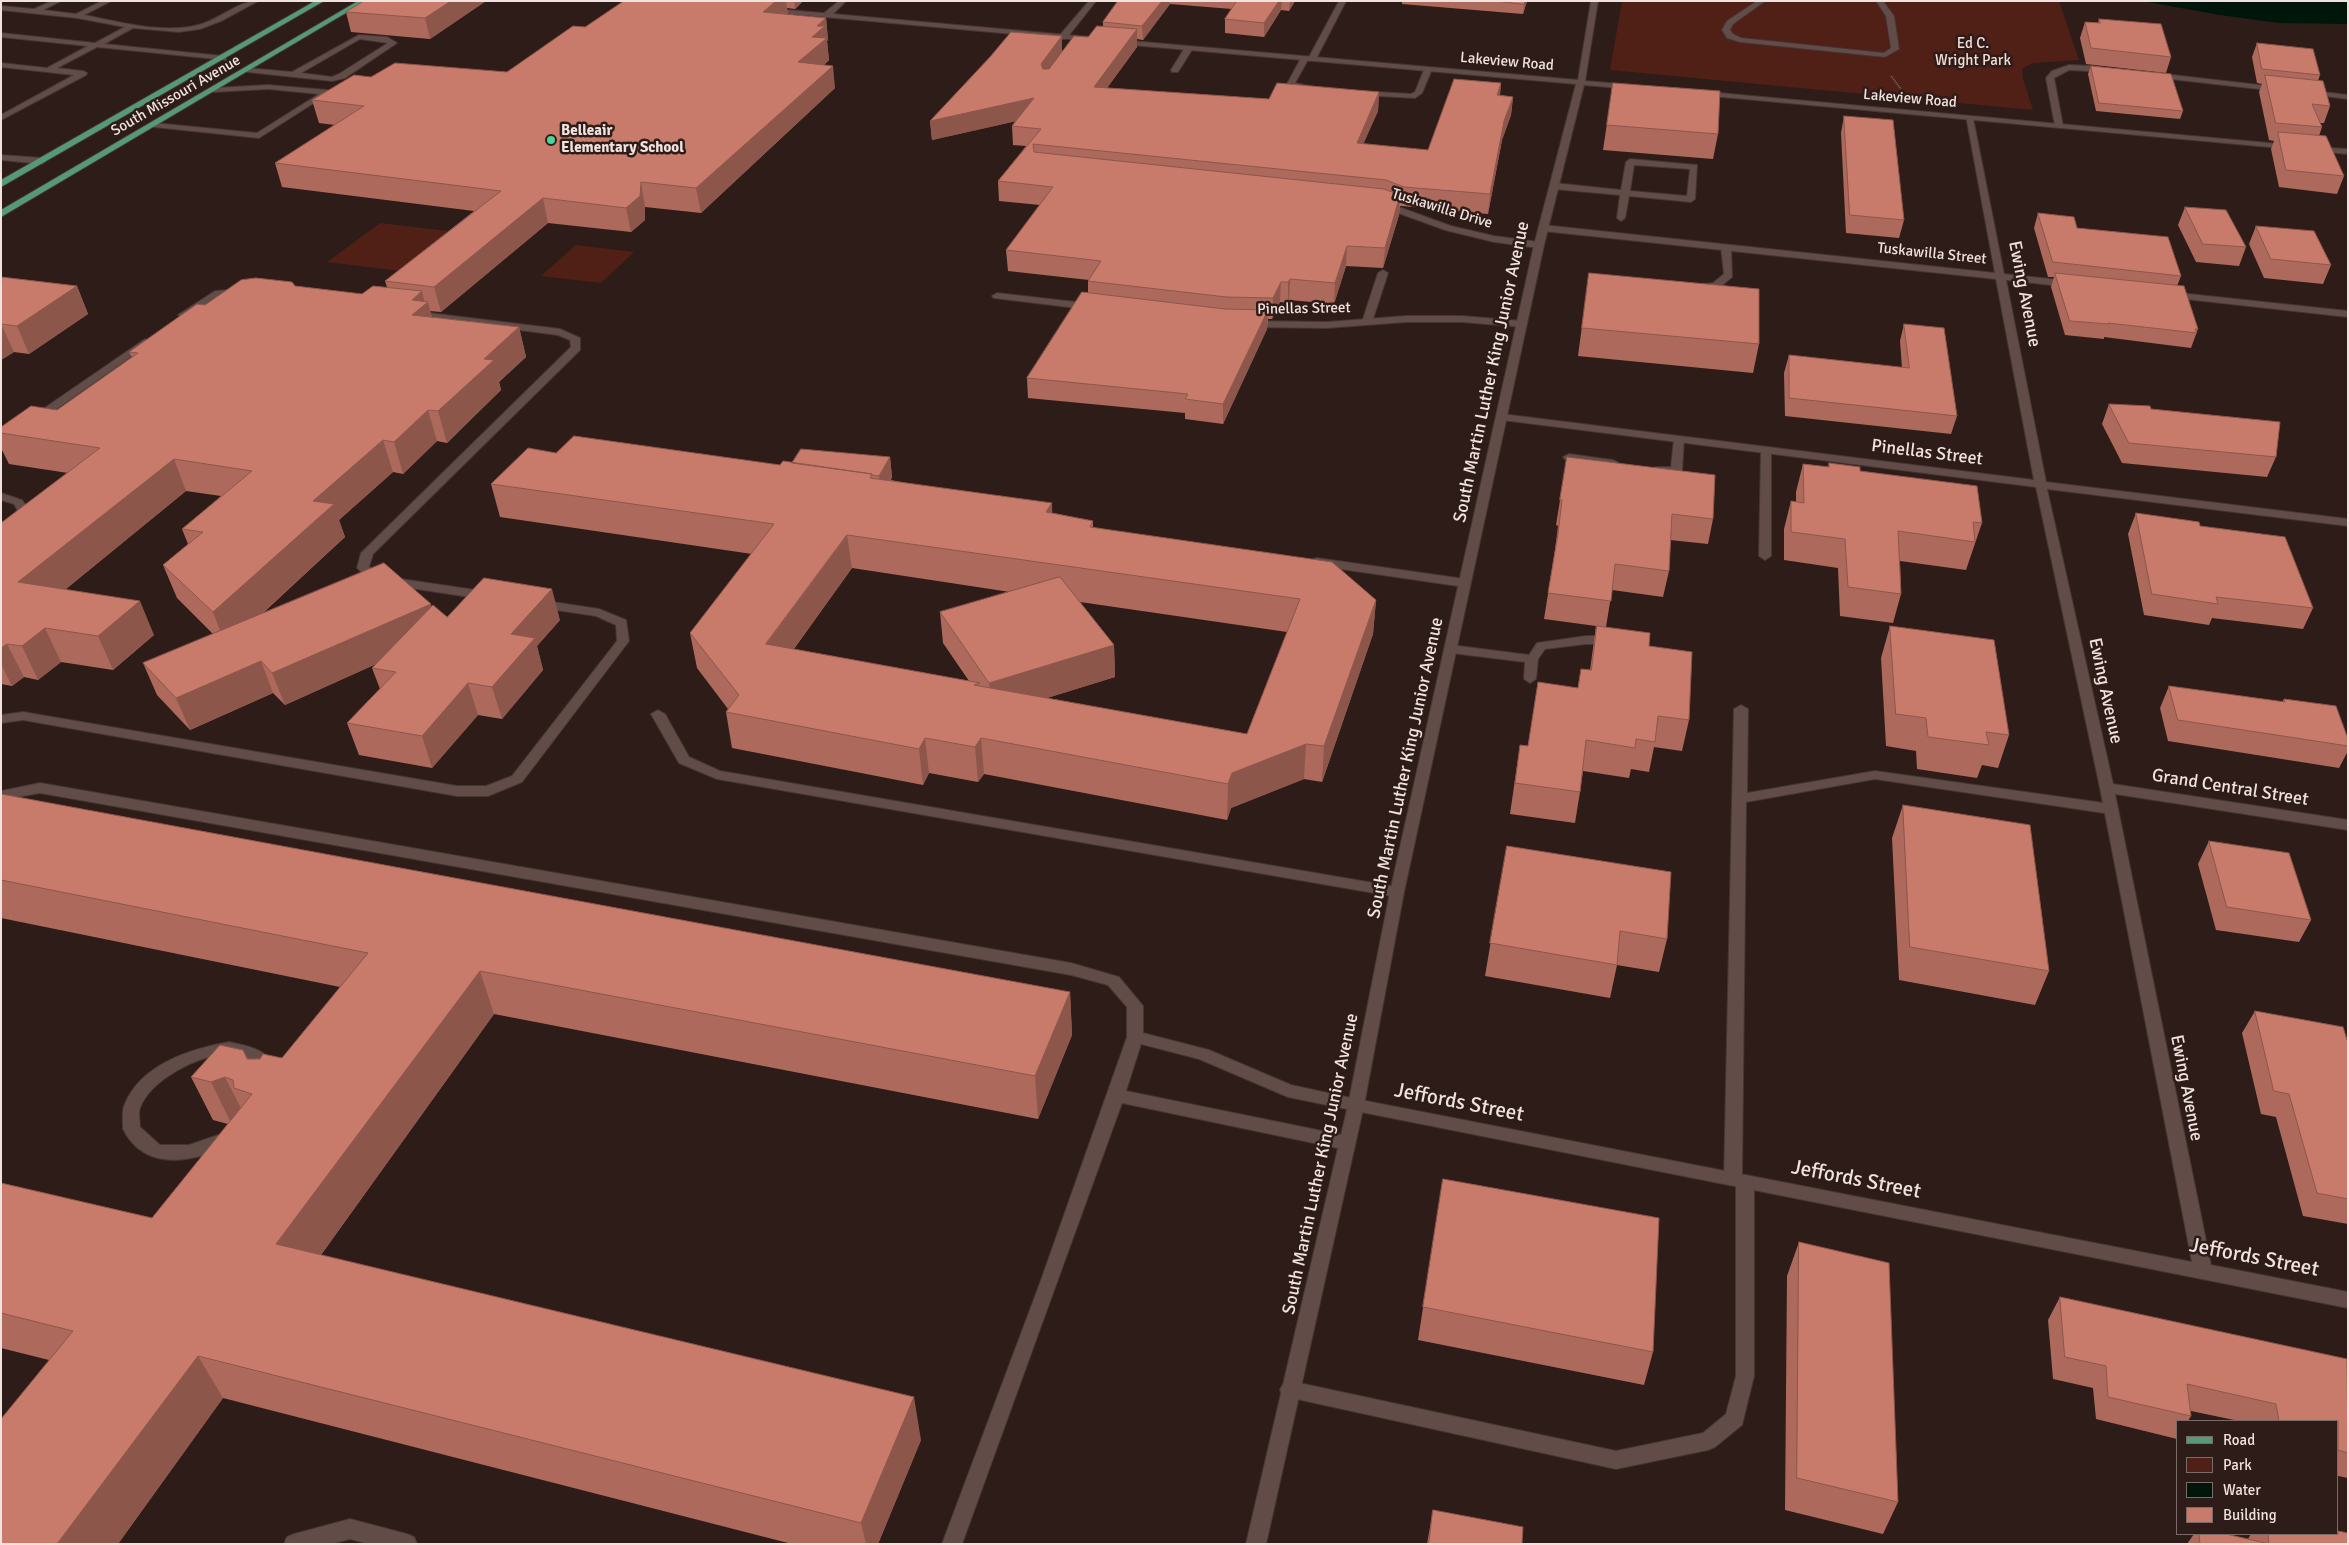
<!DOCTYPE html>
<html>
<head>
<meta charset="utf-8">
<style>
	body { margin:0 }
	#map { position:relative; width:2349px; height:1545px; overflow:hidden; background:#2e1c18; font-family:Signika,sans-serif }
	canvas { display:block }
	.frame { position:absolute; inset:0; border:2px solid #efe2df; pointer-events:none }
	.legend { position:absolute; left:2176px; top:1420px; width:162px; height:115px; box-sizing:border-box; background:#2e1c18; border:1px solid #7b6b68; margin:0; padding:6px 9px; list-style:none; font-size:15px; color:#efe2df }
	.legend li { display:flex; align-items:center; gap:10px; height:25px }
	.legend b { width:25px; border:1px solid #7b6b68 }
</style>
</head>
<body>
<div id="map">
<canvas width="2349" height="1545"></canvas>
<div class="frame"></div>
<ul class="legend">
<li><b style="height:6px;background:#559978"></b>Road</li>
<li><b style="height:14px;background:#501f16"></b>Park</li>
<li><b style="height:14px;background:#00160b"></b>Water</li>
<li><b style="height:14px;background:#c97b6b"></b>Building</li>
</ul>
</div>
<script>
const c = document.querySelector('canvas').getContext('2d');
c.lineJoin = 'round';
function fill(path, color) {
  c.fillStyle = color;
  c.fill(path, 'evenodd');
}
function trace(path, color, width, dash) {
  c.strokeStyle = color;
  c.lineWidth = width;
  c.lineCap = dash ? 'butt' : 'round';
  c.setLineDash(dash || []);
  c.stroke(path);
}
function label(font, color, halo, rows, align = 'center') {
  c.font = font + ' Signika,sans-serif';
  c.lineWidth = 5;
  c.setLineDash([]);
  c.textBaseline = 'middle';
  c.strokeStyle = halo;
  c.fillStyle = color;
  for (const [text, x, y, turn = 0] of rows) {
    c.save();
    c.translate(x, y);
    c.rotate((+turn || 0) * Math.PI / 180);
    c.textAlign = isNaN(turn) ? turn : align;
    if (halo) c.strokeText(text, 0, 0);
    c.fillText(text, 0, 0);
    c.restore();
  }
}
fill(new Path2D(`
	M1622,1H2059L2079,60L2033,63L2022,69L2023,79L2033,110L1610,70Z
	M380,223L483,235L433,275L327,262Z
	M576,245L634,252L601,283L541,276Z`), '#501f16');
fill(new Path2D(`
	M2142,1H2348V24L2279,23L2220,15Z`), '#00160b');
const service = new Path2D(`
	M52,1H61L43,10L76,14L102,1H111L84,15C120,22 162,34 198,25C219,20 237,1 258,1L221,21L200,29L179,32L133,28L104,44L223,56H226V60L97,47L57,68L83,71L87,73L86,75L1,120V115L74,75L1,67V63L47,68L88,46L1,37V33L95,43L125,27L77,18L1,10V6L34,9Z
	M1757,1H1765L1733,24L1730,30L1733,34L1741,38L1884,53L1891,48L1886,16L1876,1H1883L1894,16L1899,49L1885,57L1740,42L1727,38L1722,30L1727,21Z
	M359,35L387,37L397,43L345,78L332,81L247,72L243,70L247,68L292,72ZM360,39L388,43L339,74L332,77L301,73Z
	M1186,46L1193,48L1178,72H1172L1171,70Z
	M1305,56L1309,58L1295,83L1314,87V91C1304,92 1294,90 1287,84L1301,58Z
	M1425,67L1432,69L1422,93L1415,98L1360,95L1356,93L1360,91L1411,94L1415,92Z
	M268,85L327,90L331,92L259,138L154,127L150,125L154,123L257,133L319,94L268,89L214,92L210,90L214,88Z
	M1,155L42,158L46,161L42,164L1,160Z
	M1630,159L1697,165L1695,199L1691,202L1629,196L1625,218L1621,221L1617,218L1620,195L1554,189L1550,186L1554,183L1621,190L1626,162ZM1634,165L1690,169L1687,196L1630,191Z
	M1726,245L1731,248L1732,277L1719,288L1696,289V285L1713,283L1724,274L1721,248Z
	M1383,270L1388,273L1372,322L1370,324H1364L1362,322L1378,273Z
	M240,289L243,290V294L220,296L186,317L183,318L178,315L215,291Z
	M413,311L560,329L580,338V350L373,554L369,567L381,576L489,592L495,596L493,599L489,600L377,583L373,582L357,568L361,553L571,347L570,340L558,335L410,316L408,314Z
	M145,339L150,342L149,344L38,422H30V418Z
	M1679,436L1684,439L1682,471L1676,474L1655,471V467H1671L1674,439Z
	M1766,447L1771,450V556L1765,560L1759,556L1761,450Z
	M1569,454L1613,460L1619,463L1613,466L1565,459L1563,457Z
	M1,493L22,500L31,513L24,524H16L14,522L19,513L14,504L1,500Z
	M1317,558L1465,579L1471,583L1465,587L1313,565L1311,562L1313,559Z
	M540,600L599,609L626,620L629,641L522,782L488,796H457L23,720L1,723V715L23,712L457,786H486L512,776L617,641L616,625L596,616L536,607L534,604L536,601Z
	M1586,636H1612L1618,640L1612,644H1586L1545,649L1538,659L1536,679L1530,683L1524,679L1525,662L1451,653L1445,649L1451,645L1529,655L1537,643Z
	M1741,705L1748,709L1747,793L1875,771L2111,804L2118,809L2111,814L1875,779L1746,802L1742,1175L1751,1176L1754,1181V1376L1742,1425L1715,1447L1708,1450L1616,1469L1283,1396L1280,1390L1283,1384L1290,1381L1616,1451L1703,1433L1726,1414L1736,1376V1185L1727,1184L1724,1179L1734,709Z
	M658,710L665,714L689,757L720,771L1397,887L1402,888L1404,892L1402,896L1397,897L717,779L679,763L651,714Z
	M40,783L1071,963L1119,977L1143,1006V1033L1209,1050L1291,1085L1356,1099L1362,1100L1364,1105L1362,1110L1356,1111L1288,1097L1199,1059L1141,1044L1126,1091L1347,1136L1353,1138L1355,1143L1353,1148L1347,1150L1122,1103L962,1544H942L1040,1283L1127,1037V1007L1108,985L1071,975L40,793L1,800V791Z
	M229,1042C252,1047 267,1049 279,1072L277,1076C263,1081 260,1067 250,1060C246,1056 234,1054 228,1054C200,1054 150,1080 140,1108C138,1113 140,1121 140,1127L160,1145H189L227,1132L233,1134L235,1139L233,1144C196,1161 146,1174 123,1129C123,1122 122,1112 124,1106C140,1064 190,1049 229,1042Z
	M350,1519L407,1534L414,1537L417,1544H369L350,1539L331,1544H284L287,1537L294,1534Z`);
const minor = new Path2D(`
	M839,1H846L830,17H824V13Z
	M1089,1H1096L1066,39H1060V35Z
	M1339,1H1346L1316,59L1309,61L1308,59Z
	M2069,65L2093,66L2112,70L2108,72L2069,70L2054,78L2063,126L2059,128L2055,126L2046,78L2052,71Z
	M2155,73L2277,87L2281,89L2277,91L2152,77V73Z
	M2306,90L2348,95V99L2309,94H2306Z
	M1966,116L1973,118L2004,274L2069,281L2074,284L2069,287L2006,280L2046,482L2348,519V526L2047,489L2113,784L2348,820V830L2115,794L2211,1265L2348,1292V1308L1356,1111L1350,1110L1348,1105L1350,1100L1356,1099L2192,1262L2100,788L2036,487L1502,420L1497,417L1502,414L2034,480L1996,279L1543,231L1538,228L1543,225L1995,273Z
	M1379,202H1385L1451,226L1494,236L1539,242L1544,245L1539,248L1494,242L1445,230L1379,206Z
	M2170,292L2348,311V317L2167,297L2165,295Z
	M997,293L1093,304L1098,307L1093,310L994,298L992,296Z
	M1406,316H1462L1522,321L1527,324L1522,327L1462,322H1406L1327,328L1248,327L1243,324L1248,321L1327,322Z`);
const tertiary = new Path2D(`
	M1591,1H1598L1585,81L1632,85L1636,87L1632,89L1584,85L1544,245L1404,892L1364,1105L1266,1544H1246L1348,1105L1390,892L1534,245L1576,84L1120,44L1116,42L1120,40L1578,80Z
	M766,8L1091,37L1095,39L1091,41L769,12H766Z
	M1697,91L2291,145L2295,147L2291,149L1700,95L1696,93Z
	M2312,147L2348,149V154L2315,151L2311,149Z`);
const primary = new Path2D(`
	M315,1H324L1,187V180Z
	M358,1H366L1,217V210Z`);
trace(service, '#453634', 2);
trace(minor, '#453634', 2);
trace(tertiary, '#453634', 2);
trace(primary, '#453634', 2);
trace(new Path2D(`
	M1891,76L1901,89`), '#786864', 2, [1, 1]);
fill(service, '#624c47');
fill(minor, '#624c47');
fill(tertiary, '#624c47');
fill(primary, '#559978');
fill(new Path2D(`
	M486,1L430,39L351,32L346,12Z
	M624,1H803L795,9L787,8L788,15L826,18L828,40L827,41L829,60L824,65L835,88L701,213L645,207V220L631,232L548,223L441,312L430,311L432,317L519,327L526,357L499,382L501,390L447,443L437,441L403,474L393,472L339,520L345,537L262,614L432,606L447,617L560,620L537,646L543,670L502,719L478,715L432,768L359,755L347,723L380,689L372,668L376,664L285,705L273,693L190,730L157,695L143,663L213,634L177,598L163,565L188,544L182,529L221,496L186,491L66,589L154,635L113,670L61,662L38,680L24,677L12,686L1,684V523L68,473L9,464L1,448V427L57,410L132,357L129,352L205,305L295,286L362,294L387,287L385,281L474,211L282,187L275,163L335,125L319,123L312,100L371,77L507,72L585,27Z
	M1118,1H1295L1289,11L1281,10L1264,37L1225,33V19L1232,9L1170,4L1143,40L1137,39V47L1107,88L1269,99L1379,92L1378,111L1363,144L1428,150L1501,83L1500,95L1513,97L1511,115L1502,140L1488,214L1402,206H1400L1399,215L1383,268L1346,266L1334,304L1289,300L1288,303L1280,302L1272,319H1268L1267,329L1223,424L1185,419V413L1028,398L1027,378L1088,293V281L1089,280L1008,271L1006,250L1040,205L999,201L998,181L1026,146L1013,145L1012,126L1016,121L932,140L930,121L1088,37L1103,26V22Z
	M1402,1H1527L1523,14L1402,4Z
	M2099,19L2171,57L2166,73L2086,64L2080,38L2085,22L2098,23Z
	M2257,43L2320,75L2318,81L2330,106L2324,123H2320L2322,127L2319,136L2344,176L2337,194L2279,187L2271,149L2274,141L2269,140L2259,92L2262,84L2257,83L2252,57Z
	M2091,66L2183,111L2180,119L2096,111L2088,74Z
	M1613,83L1718,134L1713,159L1603,150Z
	M1844,116L1904,220L1899,238L1846,233L1841,133Z
	M2185,207L2246,247L2239,266L2196,262L2178,225Z
	M2038,213L2077,228L2181,276L2177,286L2198,329L2191,348L2104,337V339L2065,335L2051,287L2054,277H2048L2034,228Z
	M2256,226L2331,265L2323,284L2264,278L2249,244Z
	M1589,273L1759,344L1753,373L1578,356Z
	M1,277L77,286L88,314L29,354L14,352L1,360Z
	M1904,324L1957,416L1951,434L1785,416L1784,373L1789,355L1902,368L1900,341Z
	M2109,404L2276,457L2267,477L2122,463L2102,424Z
	M890,457L892,477L891,480L1093,521V528L1376,600L1373,634L1322,782L1304,779L1231,808L1227,820L984,774L978,782L929,773L923,785L732,748L726,712L728,709L697,668L690,633L752,554L500,517L491,484L780,465L792,463ZM852,568L1010,592L940,612L943,643L969,681L794,649ZM1080,602L1287,632L1247,734L1047,698L1115,677L1114,645Z
	M1567,457L1713,519L1708,544L1670,540L1669,571L1663,597L1612,590L1606,627L1649,646L1689,720L1682,751L1654,747L1649,772L1631,769L1629,778L1583,771L1580,792L1575,823L1510,814L1520,745L1528,746L1578,688L1581,669L1590,670L1596,626L1544,619L1555,550L1558,526L1556,525Z
	M1829,463L1860,471L1982,523L1966,570L1900,561L1901,594L1893,623L1840,616L1838,568L1784,560V529L1791,501L1796,502V492L1803,464L1828,467Z
	M2136,513L2200,526L2313,608L2303,629L2212,618L2209,625L2144,615L2128,534Z
	M1890,626L2009,735L1998,768L1982,765L1977,778L1917,769L1916,751L1886,746L1881,658Z
	M2169,686L2282,702L2284,699L2348,739V751L2339,768L2168,741L2160,708Z
	M1,794L1070,992L1072,1035L1038,1119L494,1014L321,1255L921,1440L878,1544H792L223,1398L118,1544H1L49,1360L1,1348V1183L152,1218L228,1124L213,1120L191,1077L243,1050L248,1059L282,1058L340,987L1,918Z
	M1903,805L2049,971L2035,1005L1899,980L1892,838Z
	M2209,841L2311,920L2299,942L2216,930L2198,864Z
	M1507,846L1667,939L1659,972L1617,965L1610,998L1485,976Z
	M2255,1011L2348,1043V1224L2303,1216L2276,1117L2261,1114L2242,1033Z
	M1443,1179L1653,1352L1644,1385L1418,1340Z
	M1799,1242L1898,1502L1883,1534L1785,1510L1787,1276Z
	M2060,1297L2348,1362V1478L2338,1476V1421H2239L2191,1411V1416L2188,1421H2178L2177,1439L2096,1419L2093,1388L2053,1379L2048,1320Z
	M1433,1510L1522,1544H1427Z
	M2194,1534H2226L2248,1539L2251,1534H2338L2348,1544H2187Z`), '#ad6a5c');
fill(new Path2D(`
	M451,1H486L430,39L425,18Z
	M776,1H786L788,15L763,12Z
	M794,1H803L795,9Z
	M1162,1H1170V4L1143,40L1142,26Z
	M1279,1H1282L1281,10L1264,37V23Z
	M1290,1H1295L1289,11Z
	M1525,1H1527L1523,14L1524,4Z
	M826,18L828,40L827,41L829,60L801,85L798,62L812,37L817,26Z
	M1137,29V47L1094,106V87Z
	M1062,36V53L1041,82V64Z
	M833,66L835,88L701,213L696,188Z
	M1501,83L1499,101L1497,95Z
	M1379,92L1378,111L1355,163L1357,143Z
	M1513,97L1511,115L1502,140L1488,214L1490,194L1504,121Z
	M1034,98L1035,117L932,140L930,121Z
	M641,182L645,207V220L631,232L626,208Z
	M1400,195L1399,215L1383,268L1385,248Z
	M543,198L548,223L441,312L434,287Z
	M1347,246L1346,266L1334,304L1335,283Z
	M1290,279L1289,300L1288,303V282Z
	M1281,282L1280,302L1272,319L1273,298Z
	M77,286L88,314L29,354L17,326Z
	M422,291L425,304L428,302L436,332L412,315V300Z
	M1268,310L1267,329L1223,424V404Z
	M1,324L14,352L1,360Z
	M519,327L526,357L499,382L501,390L447,443L438,411L484,359Z
	M428,410L437,441L403,474L394,442Z
	M383,440L393,472L339,520L345,537L226,646L213,612L313,501Z
	M890,457L892,477L882,497L879,476Z
	M174,459L186,491L34,615L18,582Z
	M1052,503L1053,537L1046,512Z
	M847,535L852,568L772,679L766,644Z
	M552,589L560,620L537,646L543,670L502,719L492,687L511,634Z
	M1376,600L1373,634L1322,782L1324,746Z
	M140,601L154,635L113,670L98,636Z
	M431,604L441,635L285,705L272,673Z
	M45,628L61,662L38,680L22,646Z
	M7,644L24,677L12,686L1,664V648Z
	M1114,645L1115,677L992,715L989,683Z
	M261,661L273,693L190,730L176,698Z
	M468,683L478,715L432,768L422,736Z
	M925,738L929,773L923,785L919,749Z
	M981,738L984,774L978,782L975,747Z
	M1306,744L1304,779L1231,808L1227,820L1228,784L1232,773Z
	M480,971L494,1014L298,1287L276,1244Z
	M1070,992L1072,1035L1038,1119L1035,1076Z
	M225,1077L247,1120L232,1125L211,1082Z
	M198,1356L223,1398L118,1544H57Z
	M914,1397L921,1440L878,1544H866L861,1523Z`), '#8d564b');
const building = new Path2D(`
	M364,1H451L425,18L346,12Z
	M624,1H776L763,12L826,18L817,26H825L812,37L827,38L798,62L833,66L696,188L641,182L640,196L626,208L543,198L434,287L385,281L501,191L275,163L364,106L312,100L354,75L371,77L395,63L507,72L573,26L585,27Z
	M1118,1H1162L1142,26L1103,22Z
	M1237,1H1279L1264,23L1225,19Z
	M1496,1H1525L1524,4Z
	M2099,19L2161,24L2171,57L2091,48L2085,22L2100,23Z
	M1097,26L1137,29L1094,87L1269,99L1277,83L1379,92L1357,143L1428,150L1454,79L1501,83L1497,95L1513,97L1504,121L1490,194L1404,187L1386,180L1033,144L1034,152L1384,189L1400,195L1385,248L1347,246L1335,283L1290,279L1288,282H1281L1273,298L1226,297L1088,281L1101,261L1006,250L1053,187L998,181L1041,129L1012,126L1034,98L930,121L990,57L1011,32L1062,36L1041,64L1043,69H1049L1074,36L1088,37Z
	M2257,43L2313,49L2320,75L2262,69Z
	M2091,66L2171,74L2183,111L2099,103Z
	M2265,75L2323,81L2330,106L2312,104L2322,127L2276,123Z
	M1613,83L1720,91L1718,134L1607,125Z
	M1844,116L1893,120L1904,220L1850,215Z
	M2278,132L2326,136L2344,176L2286,170Z
	M2185,207L2226,210L2246,247L2203,244Z
	M2038,213L2074,217L2077,228L2168,237L2181,276L2053,262Z
	M2256,226L2314,231L2331,265L2271,259Z
	M1589,273L1759,289V344L1582,328Z
	M2055,273L2184,286L2198,329H2195L2197,333L2108,323L2109,324L2070,321Z
	M1,277L77,286L17,326L1,324Z
	M256,278L292,282L295,286L362,294L373,286L422,291L412,300L428,302L412,315L519,327L484,359L494,360L438,411L428,410L394,442L383,440L313,501L334,504L213,612L163,565L203,532L182,529L252,471L174,459L18,582L140,601L98,636L45,628L22,646L7,644L1,648V523L100,448L1,433V427L31,406L57,410L138,353L129,352L197,304L205,305L241,280Z
	M1082,292L1225,309L1268,310L1223,404L1185,399L1188,394L1027,378Z
	M1904,324L1944,328L1957,416L1789,398V355L1909,368Z
	M2109,404L2150,406L2151,409L2280,422L2276,457L2129,443Z
	M574,436L780,465L783,461L872,474L870,478L1052,503L1046,512L1093,521L1090,527L1332,562L1376,600L1324,746L1306,744L1232,773L1228,784L981,738L975,747L925,738L919,749L726,712L739,695L690,633L774,524L491,484L528,448L556,453ZM847,535L1300,599L1247,734L974,685L980,683L766,644Z
	M801,449L890,457L879,476L872,475V474L792,463Z
	M1567,457L1715,475L1713,519L1672,514L1669,571L1615,564L1611,601L1548,593L1558,534L1562,500H1560Z
	M1829,463L1860,467V471L1977,486L1982,523L1973,522L1975,542L1898,531L1901,594L1848,587L1845,539L1791,532V501L1804,503L1803,464L1829,467Z
	M2136,513L2199,522L2200,526L2285,537L2313,608L2216,597L2218,604L2152,594Z
	M384,563L431,604L272,673L261,661L176,698L143,663Z
	M1060,577L1114,645L989,683L940,612Z
	M484,578L552,589L511,634L535,638L492,687L468,683L422,736L347,723L396,672L372,668L433,605L447,617Z
	M1597,626L1650,633L1649,646L1692,652L1689,720L1658,716L1655,742L1636,739L1635,748L1586,740L1580,792L1515,783L1520,745L1528,746L1538,682L1578,688L1581,669L1591,670Z
	M1890,626L1994,640L2009,735L1986,732L1989,745L1928,737L1926,718L1896,714Z
	M2169,686L2285,702L2284,699L2336,706L2348,739V746L2178,720Z
	M1,794L1070,992L1035,1076L480,971L276,1244L914,1397L861,1523L198,1356L57,1544H1V1419L73,1331L1,1313V1183L152,1218L252,1094L234,1088L233,1080L225,1077L211,1082L191,1077L220,1045L243,1050L247,1059H260L263,1054L282,1058L368,953L1,880Z
	M1903,805L2030,825L2049,971L1910,947Z
	M2209,841L2289,853L2311,920L2227,907Z
	M1507,846L1671,872L1667,939L1620,931L1617,965L1490,943Z
	M2255,1011L2343,1027L2348,1043V1199L2317,1193L2289,1094L2274,1091Z
	M1443,1179L1659,1218L1653,1352L1423,1307Z
	M1799,1242L1889,1263L1898,1502L1797,1478Z
	M2060,1297L2347,1359L2348,1453L2338,1450V1421H2279L2276,1404L2187,1384L2191,1416L2108,1397L2106,1366L2065,1357Z
	M1433,1510L1523,1527L1522,1544H1429Z
	M2338,1531L2348,1533V1544H2200L2199,1534H2226L2269,1544L2268,1534H2338Z`);
fill(building, '#c97b6b');
trace(building, '#8d564b', 1);
for (const [x, y, r, color] of [
	[551,140,5,"#49d49c"]
]) {
  const dot = new Path2D();
  dot.arc(x, y, r, 0, 2 * Math.PI);
  c.fillStyle = color;
  c.fill(dot);
  trace(dot, '#2e1c18', 2);
}
label('15px', '#f3ddd8', '#2e1c18', [
	["Ed C.",1973,44],
	["Wright Park",1973,61]
]);
label('15px', '#efe2df', '#2e1c18', [
	["Lakeview Road",1507,62,5],
	["South Missouri Avenue",176,96,-30],
	["Lakeview Road",1910,99,5],
	["Tuskawilla Drive",1442,209,17],
	["Tuskawilla Street",1932,254,6],
	["Pinellas Street",1304,309,-1]
]);
label('bold 15px', '#efe2df', '#2e1c18', [
	["Belleair",561,131],
	["Elementary School",561,148]
], 'left');
label('18px', '#efe2df', '#2e1c18', [
	["Ewing Avenue",2024,294,79],
	["South Martin Luther King Junior Avenue",1492,372,-78],
	["Pinellas Street",1927,453,7],
	["Ewing Avenue",2105,691,78],
	["South Martin Luther King Junior Avenue",1406,768,-78],
	["Grand Central Street",2230,788,9],
	["Ewing Avenue",2186,1088,79],
	["South Martin Luther King Junior Avenue",1321,1164,-78]
]);
label('21px', '#efe2df', '#2e1c18', [
	["Jeffords Street",1459,1103,11],
	["Jeffords Street",1856,1180,11],
	["Jeffords Street",2254,1258,11]
]);
</script>
</body>
</html>
